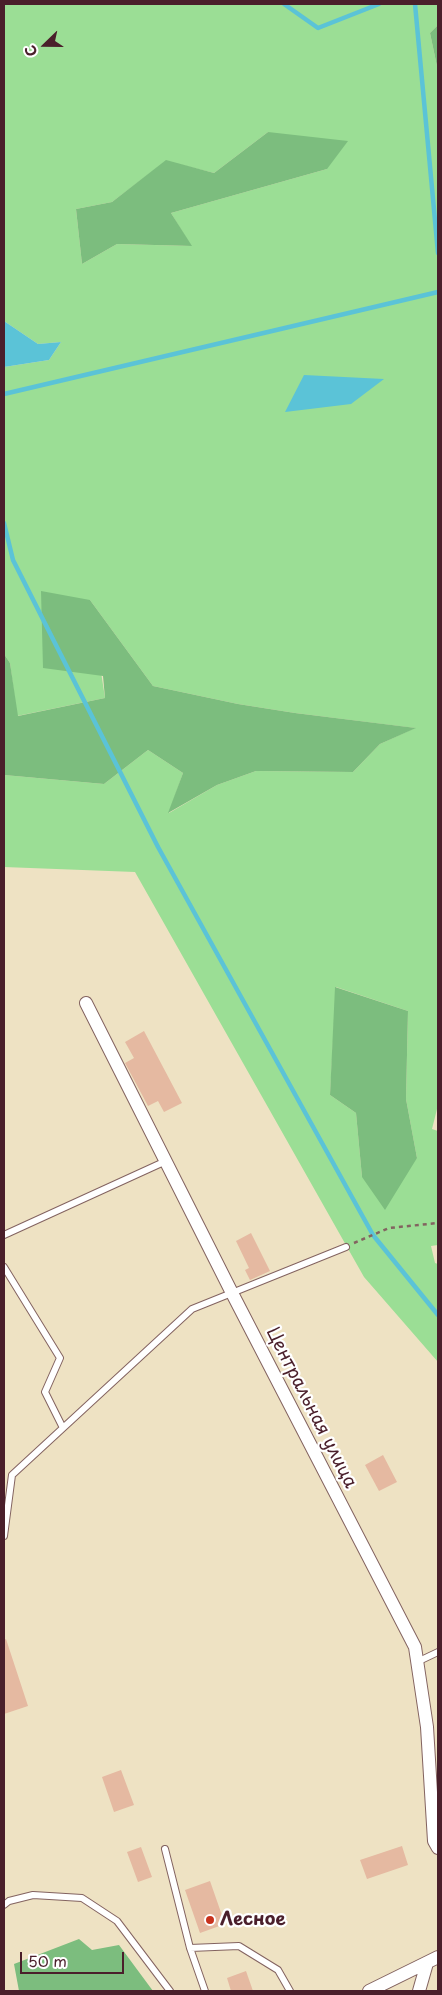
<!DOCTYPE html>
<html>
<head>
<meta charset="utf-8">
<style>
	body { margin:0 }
	#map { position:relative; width:442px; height:1995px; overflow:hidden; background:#eee2c3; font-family:"Playpen Sans",sans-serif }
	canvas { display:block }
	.frame { position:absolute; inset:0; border:5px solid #4a1f2b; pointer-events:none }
	.north { position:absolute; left:20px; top:20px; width:50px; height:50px; -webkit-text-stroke:4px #fff; paint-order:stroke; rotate:248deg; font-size:14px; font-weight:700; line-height:20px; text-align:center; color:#4a1f2b }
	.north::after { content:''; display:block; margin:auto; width:18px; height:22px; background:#4a1f2b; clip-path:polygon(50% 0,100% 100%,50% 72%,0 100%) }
	.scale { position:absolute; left:20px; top:1952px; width:104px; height:22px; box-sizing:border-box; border:2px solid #4a1f2b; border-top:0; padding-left:6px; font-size:15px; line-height:18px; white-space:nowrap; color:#4a1f2b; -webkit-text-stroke:4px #fff; paint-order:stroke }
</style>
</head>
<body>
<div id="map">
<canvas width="442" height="1995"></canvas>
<div class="frame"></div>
<div class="north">С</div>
<div class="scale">50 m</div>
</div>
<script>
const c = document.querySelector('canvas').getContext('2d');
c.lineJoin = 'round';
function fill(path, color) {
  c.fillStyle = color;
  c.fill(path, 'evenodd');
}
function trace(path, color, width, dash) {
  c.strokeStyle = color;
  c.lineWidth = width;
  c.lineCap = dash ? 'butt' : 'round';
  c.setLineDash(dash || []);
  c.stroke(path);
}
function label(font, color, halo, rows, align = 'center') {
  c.font = font + ' "Playpen Sans",sans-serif';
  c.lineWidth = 4.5;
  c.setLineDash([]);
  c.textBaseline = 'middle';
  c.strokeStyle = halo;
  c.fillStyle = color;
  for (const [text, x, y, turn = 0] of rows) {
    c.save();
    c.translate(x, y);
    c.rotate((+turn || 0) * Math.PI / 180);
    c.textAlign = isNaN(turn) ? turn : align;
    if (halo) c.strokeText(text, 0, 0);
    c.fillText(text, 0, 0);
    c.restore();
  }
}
fill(new Path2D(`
	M4,4H438V25L430,33L438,71V1105L432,1129L438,1131V1245L431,1246L435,1263L438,1264V1362L364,1277L135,872L4,867V775L104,784L148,750L183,773L169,813L217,785L256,771L353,772L380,744L415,728L295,713L238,704L153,686L90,600L105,698L17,716L10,663L4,654V367L49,360L61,342L38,344L4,321ZM268,132L327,169L171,213L191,246L117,244L82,264L76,209L112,202L166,161L214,173ZM336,987L408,1011L406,1099L417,1158L362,1177L356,1113L330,1095Z`), '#9bde95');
fill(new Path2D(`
	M438,25V71L430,33Z
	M268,132L348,141L327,169L171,213L192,246L117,244L82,264L76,209L112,202L166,160L214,173Z
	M41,591L90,600L153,686L238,704L295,713L416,728L380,744L353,772L256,771L217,785L168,813L183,773L148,750L104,784L4,775V654L10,663L18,716L105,698L103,676L43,668Z
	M335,987L408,1011L406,1099L417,1158L385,1210L362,1177L356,1113L330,1095Z
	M79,1939L92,1950L119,1945L153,1991H19L14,1964Z`), '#7cbd7e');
fill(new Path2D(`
	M4,321L38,344L61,342L49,360L4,367Z
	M304,375L384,379L351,404L285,412Z`), '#5bc3d7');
trace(new Path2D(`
	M284,4L318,28L379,4
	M415,4L438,253
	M4,394L438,292
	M4,523L13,560L158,847L373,1235L438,1315`), '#5bc3d7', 4.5);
fill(new Path2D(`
	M144,1031L182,1103L164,1112L158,1101L148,1106L125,1063L134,1058L125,1042Z
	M251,1233L270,1271L250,1280L245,1270L249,1268L236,1241Z
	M383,1455L397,1482L379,1491L365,1465Z
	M6,1639L28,1706L4,1714V1640Z
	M121,1770L134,1805L114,1812L102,1777Z
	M402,1846L408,1865L367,1879L360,1860Z
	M141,1847L152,1877L138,1882L127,1852Z
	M210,1881L225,1924L200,1933L185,1890Z
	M246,1971L253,1991H231L227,1978Z`), '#e5b9a1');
const lane = new Path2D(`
	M4,1235L166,1161
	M4,1267L60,1358L45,1392L63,1428
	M4,1536L12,1475L192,1309L346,1247
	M417,1662L438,1652
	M165,1849L190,1948L205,1991
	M4,1905L9,1901L33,1895L82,1898L117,1921L170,1991
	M190,1948L239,1946L278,1970L290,1991`);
const street = new Path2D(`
	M86,1003L232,1293L415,1647L427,1727L434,1841L438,1848
	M369,1991L438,1957
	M419,1991L427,1963`);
trace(lane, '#836360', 8);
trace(street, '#836360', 14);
trace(new Path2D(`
	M354,1243L389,1228L438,1223`), '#836360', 2.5, [4, 4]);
trace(lane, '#fff', 6);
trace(street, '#fff', 12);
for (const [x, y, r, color] of [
	[210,1920,5,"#c8321e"]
]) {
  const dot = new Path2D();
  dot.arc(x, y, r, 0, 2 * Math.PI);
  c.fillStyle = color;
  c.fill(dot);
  trace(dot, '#fff', 2);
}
label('18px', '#4a1f2b', '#fff', [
	["Центральная улица",311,1408,63]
]);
label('bold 18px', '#4a1f2b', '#fff', [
	["Лесное",220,1920]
], 'left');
</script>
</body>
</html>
